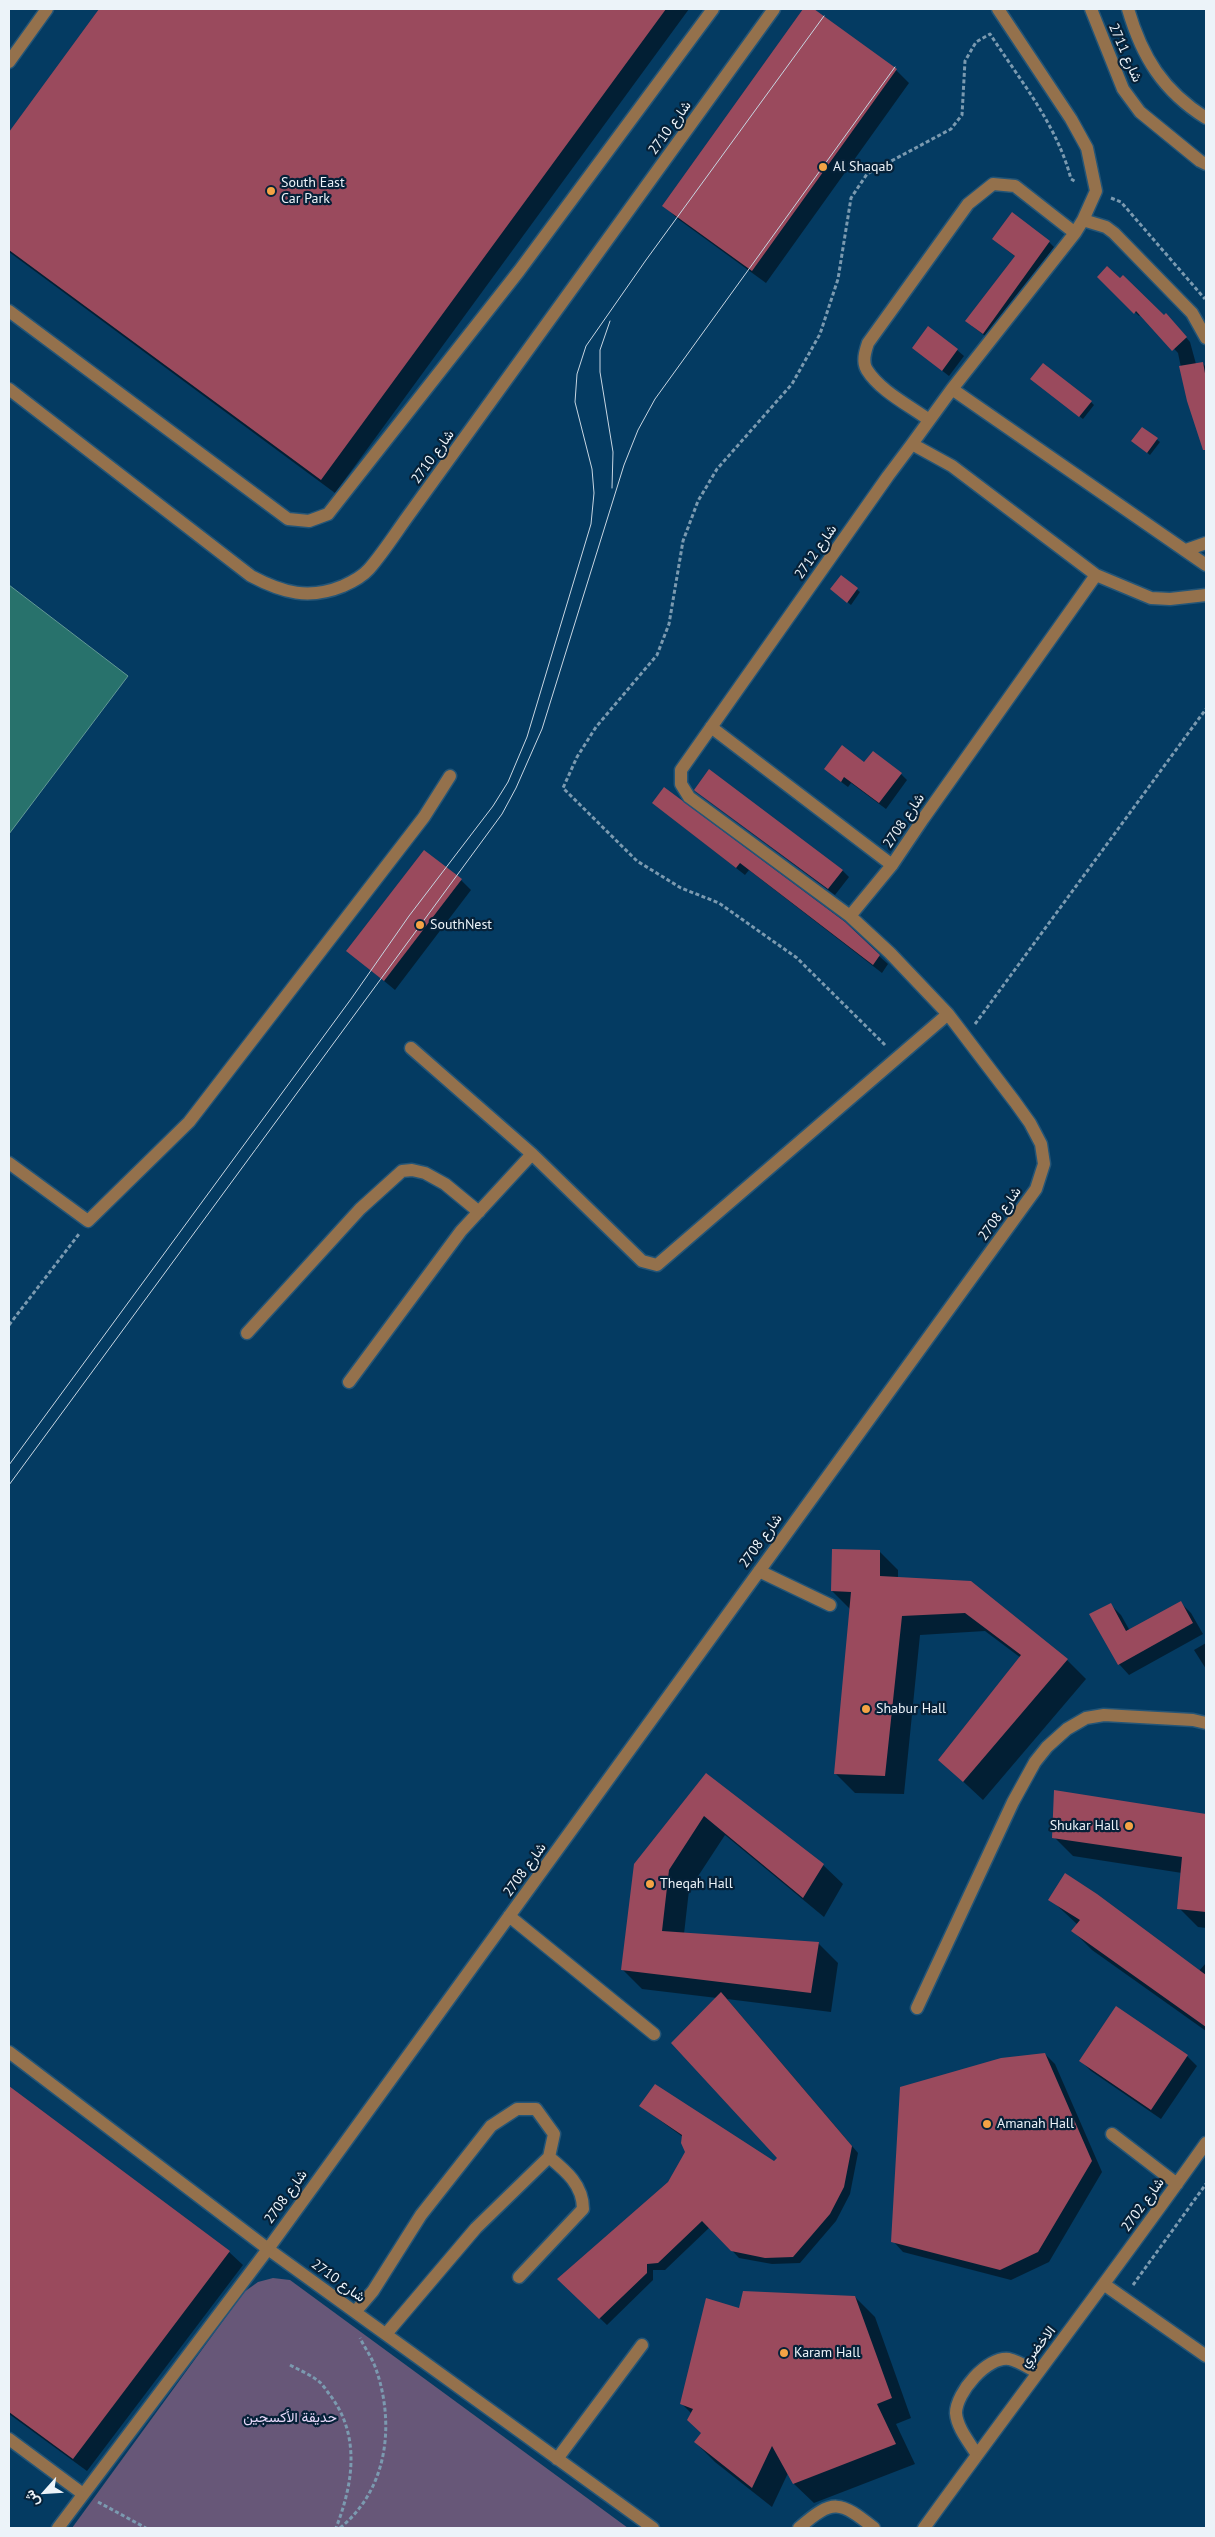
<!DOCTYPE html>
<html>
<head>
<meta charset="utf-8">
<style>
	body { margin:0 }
	#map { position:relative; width:1215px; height:2537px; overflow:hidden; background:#043b62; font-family:"PT Sans",Vazirmatn,sans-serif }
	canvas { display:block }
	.frame { position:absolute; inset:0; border:10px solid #ecf3f9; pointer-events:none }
	.north { position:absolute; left:20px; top:2467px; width:50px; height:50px; -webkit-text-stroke:4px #062138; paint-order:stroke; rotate:244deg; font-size:14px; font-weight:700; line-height:20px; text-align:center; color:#ecf3f9 }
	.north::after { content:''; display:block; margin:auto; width:18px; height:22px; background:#ecf3f9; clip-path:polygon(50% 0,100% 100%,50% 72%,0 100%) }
</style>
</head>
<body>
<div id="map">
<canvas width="1215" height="2537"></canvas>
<div class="frame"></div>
<div class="north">ش</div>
</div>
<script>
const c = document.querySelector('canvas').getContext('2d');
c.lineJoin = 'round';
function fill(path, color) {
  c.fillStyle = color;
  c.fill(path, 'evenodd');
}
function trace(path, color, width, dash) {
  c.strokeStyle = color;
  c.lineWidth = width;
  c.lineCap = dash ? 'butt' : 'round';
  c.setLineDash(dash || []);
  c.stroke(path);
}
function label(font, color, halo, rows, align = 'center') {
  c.font = font + ' "PT Sans",Vazirmatn,sans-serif';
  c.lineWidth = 4.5;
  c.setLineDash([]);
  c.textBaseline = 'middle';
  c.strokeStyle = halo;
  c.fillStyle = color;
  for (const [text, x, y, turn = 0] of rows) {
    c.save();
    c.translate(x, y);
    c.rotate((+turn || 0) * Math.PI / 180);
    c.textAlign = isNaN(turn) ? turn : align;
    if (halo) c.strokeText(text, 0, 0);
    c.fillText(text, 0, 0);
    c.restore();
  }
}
fill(new Path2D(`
	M273,2278L290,2280L628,2528H72L244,2292L258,2282Z`), '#675778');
const water = new Path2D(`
	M9,585L128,676L9,834Z`);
fill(water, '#28726c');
trace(water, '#639996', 1);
fill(new Path2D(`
	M101,9H689L335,493L9,252V134Z
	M805,9H811L896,70L909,83L766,283L678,219L664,206Z
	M1049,242L1054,247L989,339L972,326L1016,257L999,244Z
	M1099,277L1170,319L1190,342L1196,364L1202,363L1206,367V384L1203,385L1206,395V442L1204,443L1188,401L1178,353L1141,314L1139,316Z
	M913,348L957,350L964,356L949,376Z
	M1035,382L1091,402L1094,405L1083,419Z
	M1142,428L1160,442L1150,455L1136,444Z
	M841,577L860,592L851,605L835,592Z
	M864,764L901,774L907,780L886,809L851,783L848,787L832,775Z
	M702,796L842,870L849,877L835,895Z
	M653,803L879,956L888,964L882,973L749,870L745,875Z
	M461,880L471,890L395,990L348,951Z
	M879,1551L898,1570V1578L971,1582L1067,1660L1086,1679L983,1800L940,1760L1021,1658L985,1631L920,1635L904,1794L855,1793L836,1774L850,1609L832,1591Z
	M1181,1603L1191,1613L1203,1634L1129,1675L1119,1664L1110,1604L1121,1615L1130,1631Z
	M1206,1643V1669L1194,1650Z
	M707,1775L823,1865L843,1884L824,1917L725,1835L689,1890L684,1934L818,1943L838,1963L831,2012L727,1999L858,2153L850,2194L836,2221L800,2263L772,2264L739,2258L710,2227L665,2270H653V2280L607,2325L559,2279L669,2183L686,2152L683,2137L640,2106L775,2162L779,2158L717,1998L642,1989L622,1969Z
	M1055,1791L1206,1815V1928L1198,1927L1179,1908L1182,1873L1073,1856L1054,1837Z
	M1050,1899L1199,1971L1206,1963V2031L1092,1950L1073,1931L1078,1925Z
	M1045,2054L1055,2064L1102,2172L1049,2262L1011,2280L903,2252L893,2241Z
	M1187,2056L1197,2066L1161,2119L1091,2071L1081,2061Z
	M9,2088L229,2252L243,2265L87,2471L9,2414Z
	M855,2297L875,2317L911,2418L896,2424L915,2464L814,2503L794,2484L788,2473L772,2507L715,2462L695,2442L702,2434L692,2414L681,2403L740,2310Z`), '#0007');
fill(new Path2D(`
	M99,9H666L321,480L9,250V132Z
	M803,9H814L897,69L752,271L662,206Z
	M1012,212L1050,241L983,334L965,321L1015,256L992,239Z
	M1107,266L1120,278L1123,275L1164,315L1166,313L1187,337L1172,351L1136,311L1134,314L1097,277Z
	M928,326L958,349L942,371L912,348Z
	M1203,362L1206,379V450H1203L1187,401L1179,366Z
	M1043,363L1092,401L1079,417L1030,379Z
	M1142,427L1158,438L1147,453L1131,441Z
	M841,575L858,588L847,603L830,589Z
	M842,745L864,762L873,751L902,773L879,803L844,777L841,782L824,769Z
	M709,769L843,870L828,889L695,791L694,790Z
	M664,787L845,922L880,955L873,965L740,863L736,868L652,803Z
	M424,850L462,879L384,981L346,951Z
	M832,1549L880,1550V1576L971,1581L1068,1659L963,1782L938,1760L1021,1655L965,1613L902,1616L885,1776L834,1774L851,1592L831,1591Z
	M1181,1601L1193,1623L1118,1665L1089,1614L1111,1603L1126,1631Z
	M706,1773L824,1864L803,1898L704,1816L669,1870L662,1931L819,1942L811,1993L621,1970L634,1864Z
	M1054,1790L1206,1814V1912L1177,1909L1182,1857L1052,1838Z
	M1065,1873L1097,1894L1206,1975V2027L1071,1931L1080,1920L1048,1900Z
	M721,1992L852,2146L844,2187L830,2214L793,2257L765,2258L731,2251L702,2221L658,2263L647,2264V2273L599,2319L557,2279L668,2182L685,2152L681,2143L682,2135L639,2106L655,2084L774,2161L777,2158L671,2043Z
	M1116,2006L1188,2055L1151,2110L1079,2061Z
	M1045,2053L1092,2161L1038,2252L1000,2270L891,2242L900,2087L1001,2058Z
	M9,2086L230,2251L73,2459L9,2412Z
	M743,2291L855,2296L892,2398L877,2404L896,2444L793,2484L772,2446L752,2488L694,2442L701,2433L687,2420L693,2409L680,2404L706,2298L739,2308Z`), '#9a4a5d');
const minor = new Path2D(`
	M1091,9L1123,89L1140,112L1200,161L1206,164
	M1128,9C1142,57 1163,91 1206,118
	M9,62L47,9
	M1083,220L1106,227L1114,233L1192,313L1206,338
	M9,311L288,519L309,521L328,514L519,271L713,9
	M9,389L251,576C283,593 309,600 343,586C352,582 362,577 369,569C383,553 395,534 408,516L774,9
	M952,389L1206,565
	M929,420C910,406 880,391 867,370C862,362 865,352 868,343L968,204L993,184L1015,186L1075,233
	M912,444L952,389L1075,233L1083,220L1096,191L1087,148L1071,119L998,9
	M1186,550L1206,543
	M711,727L892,865
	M850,916L892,865L923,819L1096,575
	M411,1048L532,1154L642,1261L657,1265L948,1014
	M9,1163L88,1221L189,1122L424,817L450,776
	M247,1333L360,1209L402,1171L412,1170L425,1173L445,1184L479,1212
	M349,1382L461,1231L532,1154
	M759,1571L830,1605
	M509,1916L654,2034
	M917,2008L1013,1802L1035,1762L1047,1747L1067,1729L1086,1718L1104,1715L1193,1720L1206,1723
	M9,2052L268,2249L653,2528
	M1112,2134L1177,2184
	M519,2277L583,2209C583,2185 566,2171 549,2157
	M1105,2285L1206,2356
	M355,2312L373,2291L421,2215L491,2126L517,2109H536L554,2134L549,2157L476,2228L386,2334
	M9,2439L83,2494
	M977,2455C970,2443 957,2428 956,2413C956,2393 987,2356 1009,2359C1018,2361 1029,2368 1037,2372
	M557,2459L642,2345
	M58,2528L268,2249L1036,1189L1044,1164L1041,1144L1030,1123L1015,1102L948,1014L890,953L850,916L689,797L681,784V770L888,476L912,444L952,466L1096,575L1151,598L1170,599L1206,595
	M799,2528C833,2498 840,2501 874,2528
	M924,2528C1017,2399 1114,2273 1206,2143`);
trace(minor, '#245577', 15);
trace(new Path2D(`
	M1111,198L1121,202L1205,299
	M975,1024L1206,709
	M885,1045L797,958L719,903L681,888L637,861L563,788L577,757L596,727L657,655L669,624L683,541L698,501L717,469L792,384L820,334L838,279L851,198L867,174L951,129L962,115L965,61L976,42L990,34C1020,80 1057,125 1071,179L1076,182
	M9,1325L79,1234
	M1133,2285L1206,2184
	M290,2365C299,2370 309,2374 317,2380C322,2383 326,2390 330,2395C361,2436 353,2484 336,2528
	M98,2502L146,2528
	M340,2528C388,2489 395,2424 376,2369C372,2358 365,2348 360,2338`), '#7b9ab0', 3, [4, 2.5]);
trace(minor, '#94714c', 12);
trace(new Path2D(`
	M610,321L600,350V372L613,452L612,488
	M9,1465L351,999L409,916L493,806L508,782L527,737L591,524L594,493L592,469L575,402L577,374L586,346L646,260L824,16
	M9,1485L502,814L516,788L542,729L624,465L638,430L655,399L895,67`), '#c8d6e2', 1);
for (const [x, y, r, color] of [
	[823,167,5,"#f4a345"],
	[271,191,5,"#f4a345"],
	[420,925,5,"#f4a345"],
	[866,1709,5,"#f4a345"],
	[1129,1826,5,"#f4a345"],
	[650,1884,5,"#f4a345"],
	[987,2124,5,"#f4a345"],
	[784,2353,5,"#f4a345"]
]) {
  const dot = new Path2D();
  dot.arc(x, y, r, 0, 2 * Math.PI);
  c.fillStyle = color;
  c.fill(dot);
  trace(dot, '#062138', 2);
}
label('14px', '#ecf3f9', '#062138', [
	["شارع 2711",1125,53,66],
	["شارع 2710",670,128,-54],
	["شارع 2710",433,457,-54],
	["شارع 2712",816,552,-55],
	["شارع 2708",904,821,-56],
	["شارع 2708",1000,1214,-54],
	["شارع 2708",761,1541,-54],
	["شارع 2708",525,1870,-54],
	["شارع 2708",286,2197,-54],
	["شارع 2702",1143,2205,-54],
	["شارع 2710",338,2281,36],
	["الاخضري",1038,2347,-52]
]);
label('14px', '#ecf3f9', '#062138', [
	["Al Shaqab",833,167],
	["South East",281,183],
	["Car Park",281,199],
	["SouthNest",430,925],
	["Shabur Hall",876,1709],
	["Shukar Hall",1119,1826,"right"],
	["Theqah Hall",660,1884],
	["Amanah Hall",997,2124],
	["Karam Hall",794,2353]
], 'left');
label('14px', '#e8d9fa', '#062138', [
	["حديقة الأكسجين",290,2418]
]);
</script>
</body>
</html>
